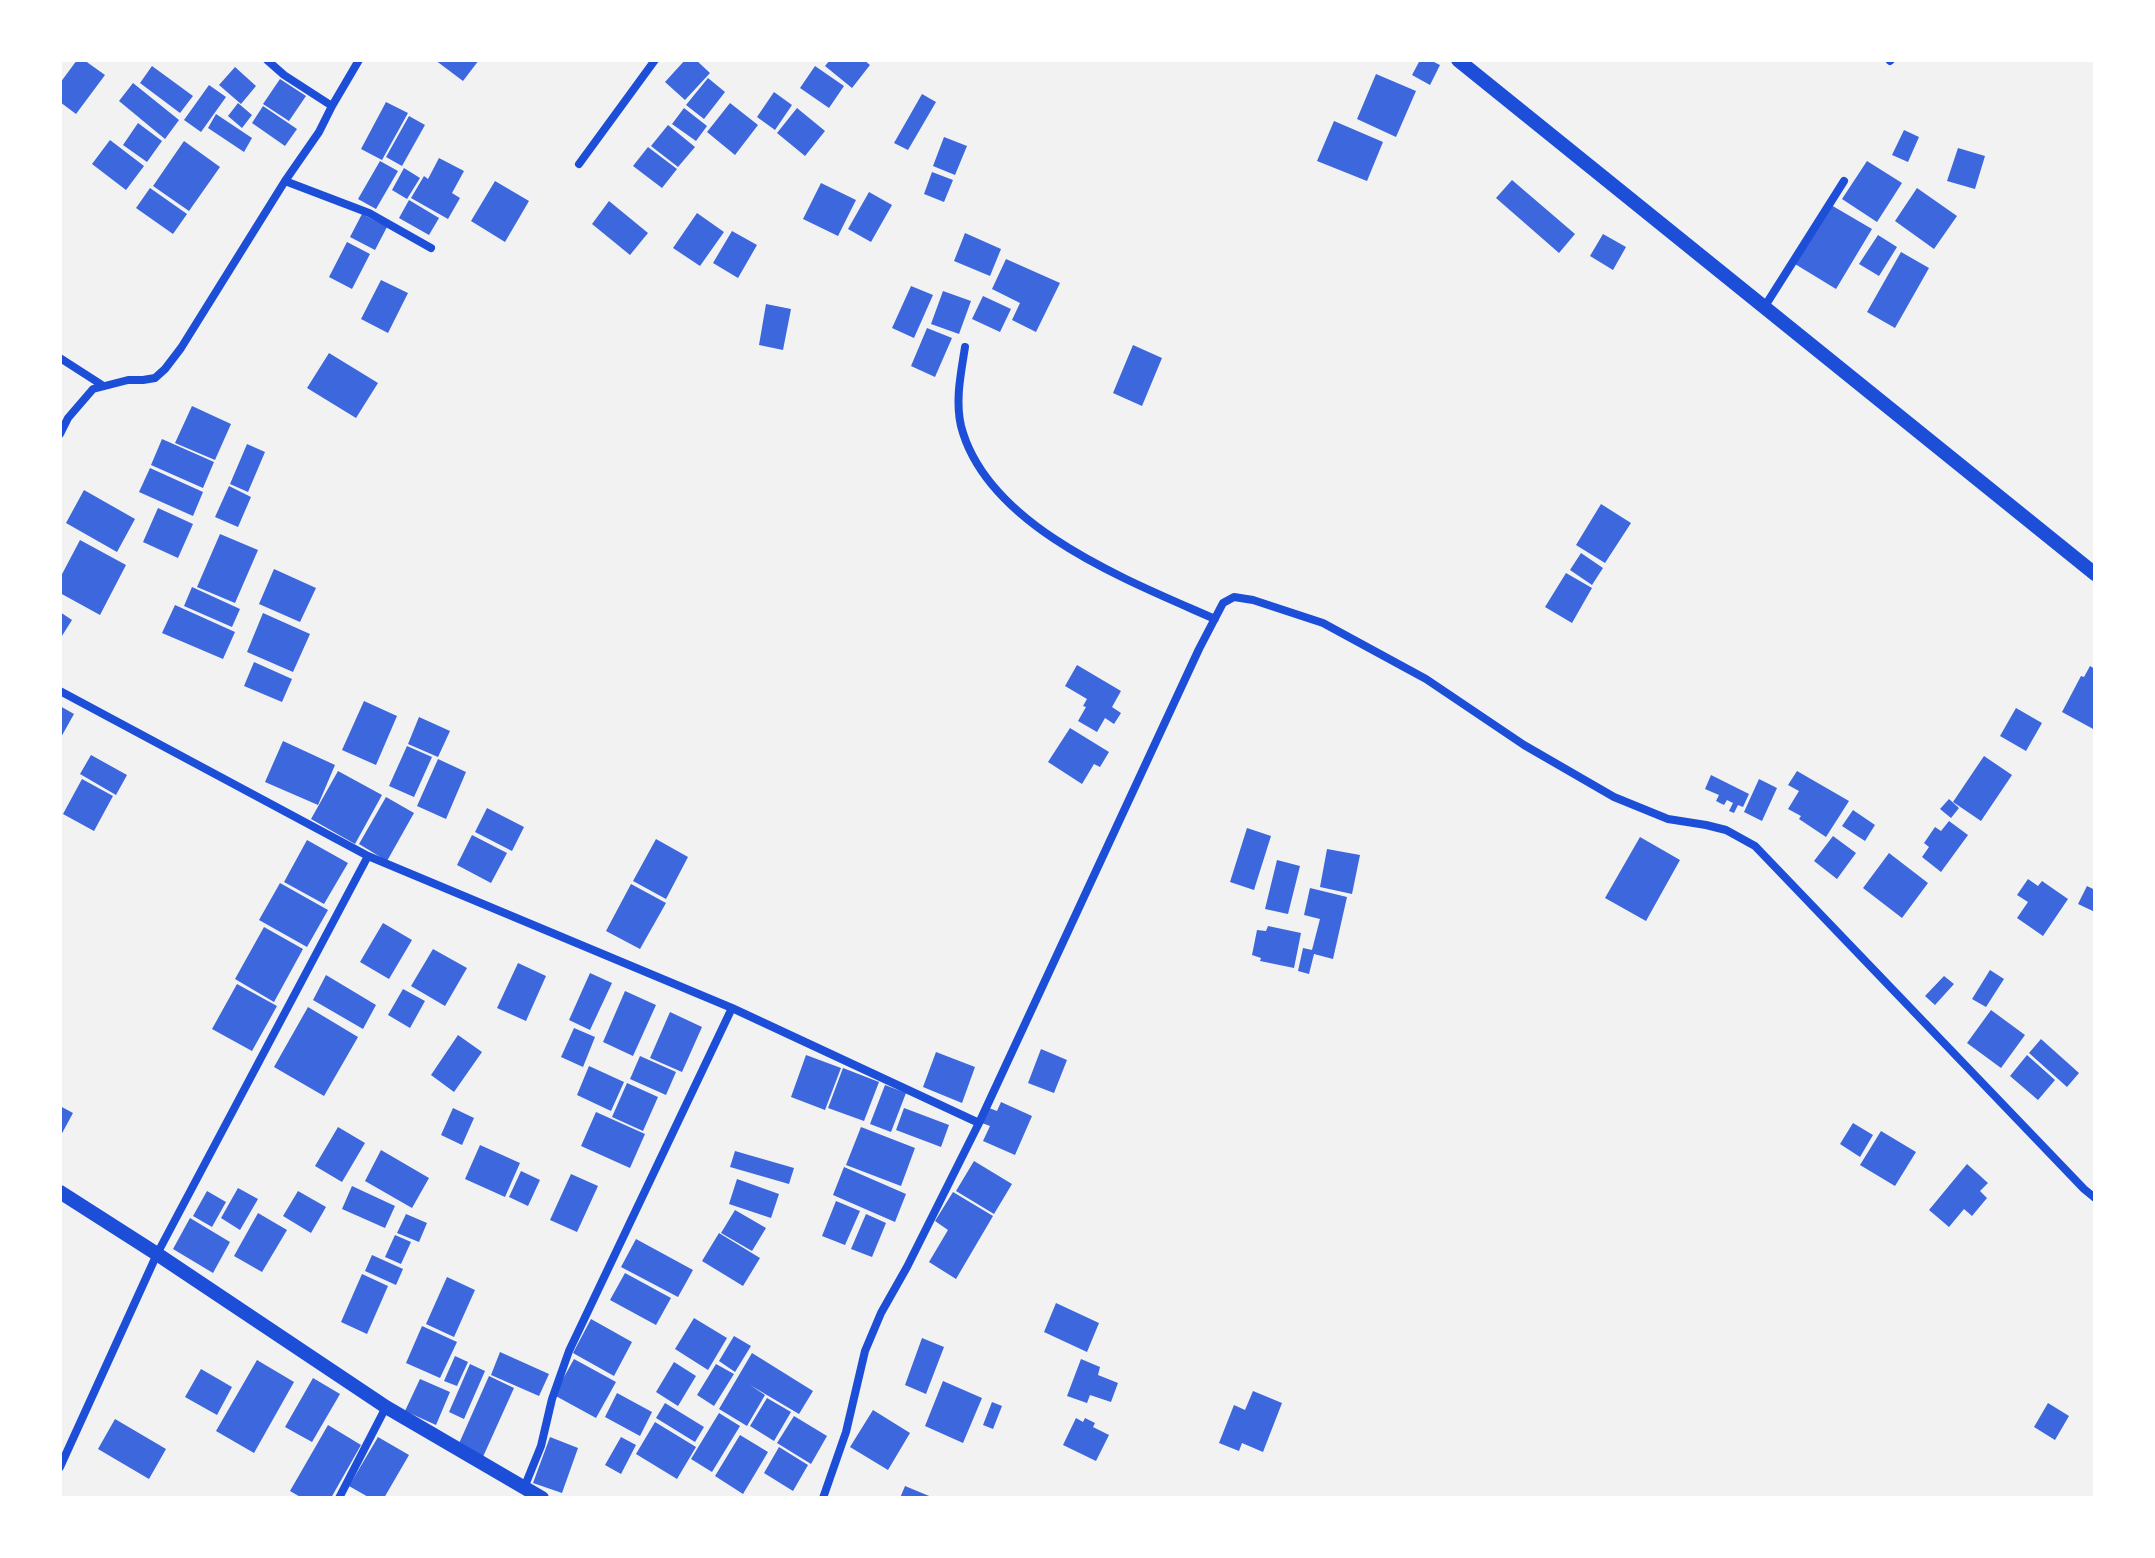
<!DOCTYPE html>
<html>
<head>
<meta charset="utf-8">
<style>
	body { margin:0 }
	#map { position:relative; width:2155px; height:1558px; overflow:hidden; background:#f2f2f2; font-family:Figtree,sans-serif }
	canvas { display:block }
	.frame { position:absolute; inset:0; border:62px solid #fff; pointer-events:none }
</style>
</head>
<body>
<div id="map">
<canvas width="2155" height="1558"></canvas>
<div class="frame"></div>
</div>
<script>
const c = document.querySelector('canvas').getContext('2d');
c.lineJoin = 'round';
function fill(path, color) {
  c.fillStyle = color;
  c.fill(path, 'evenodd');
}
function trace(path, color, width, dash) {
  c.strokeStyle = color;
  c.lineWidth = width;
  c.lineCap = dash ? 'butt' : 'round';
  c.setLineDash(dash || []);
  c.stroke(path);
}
fill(new Path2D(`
	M77,60H84L105,75L76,114L60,102V83Z
	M435,60H479L463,81Z
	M685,60H696L710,73L685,100L665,82Z
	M830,60H864L870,65L852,88L825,66Z
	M1420,60H1430L1440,65L1430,85L1412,75Z
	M152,66L193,96L180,113L140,83Z
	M815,66L844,86L829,108L800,88Z
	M235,67L256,86L241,104L219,85Z
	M1376,74L1416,91L1396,137L1357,119Z
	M708,78L725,92L704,119L686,105Z
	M280,79L306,96L289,121L263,104Z
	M133,83L179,120L165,139L119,101Z
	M209,85L226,97L201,132L184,120Z
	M774,92L792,105L775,130L757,117Z
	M922,94L936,102L908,150L894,143Z
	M386,102L408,113L382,160L361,149Z
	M238,103L252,115L242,128L228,116Z
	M730,103L758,125L735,155L707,132Z
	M263,106L297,129L285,146L252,123Z
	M684,108L707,126L696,141L672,124Z
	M797,108L825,131L805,156L777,133Z
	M216,114L252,138L244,152L208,128Z
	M409,116L425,125L402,166L386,157Z
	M1334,121L1383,142L1367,181L1317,161Z
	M138,123L162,141L147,162L123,145Z
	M668,125L695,147L678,167L651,146Z
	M1904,130L1919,137L1908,162L1892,155Z
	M944,137L967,146L955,175L933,166Z
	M110,140L144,166L126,190L92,164Z
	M184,141L220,167L189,211L153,186Z
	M648,147L677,169L662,188L633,166Z
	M1958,148L1985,156L1975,189L1947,181Z
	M439,158L464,171L452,193L460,198L448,219L411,198L424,176L428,179Z
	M380,161L398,171L376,209L358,199Z
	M1867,161L1902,183L1877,222L1842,199Z
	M404,168L420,178L407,199L392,190Z
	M932,172L953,180L944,202L924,194Z
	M1512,180L1575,234L1559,253L1496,198Z
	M495,181L529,201L505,242L471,221Z
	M821,183L856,200L838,236L803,219Z
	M150,188L187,214L173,234L136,208Z
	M1917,188L1957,216L1934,249L1895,221Z
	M869,192L892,205L871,242L848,229Z
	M409,200L439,218L429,235L399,218Z
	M609,201L648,233L630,255L592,224Z
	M1831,205L1872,229L1836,289L1795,264Z
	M697,213L724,232L700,266L673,248Z
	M362,214L387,227L375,250L350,237Z
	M732,231L757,245L738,278L713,263Z
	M965,233L1001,249L990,276L954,261Z
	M1603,234L1626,247L1613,270L1590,256Z
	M1878,235L1897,247L1879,276L1859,264Z
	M347,242L370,254L352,289L329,277Z
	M1901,252L1929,268L1895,328L1867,312Z
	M1006,259L1060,283L1036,332L1012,320L1020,303L992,289Z
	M381,280L408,293L388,333L361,319Z
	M911,286L933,295L914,338L892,328Z
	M943,291L971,301L959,334L931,324Z
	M983,296L1011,309L1000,332L972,319Z
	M766,304L791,309L783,350L759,345Z
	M927,328L952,338L935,377L911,366Z
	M1133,345L1162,358L1142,406L1113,393Z
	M329,353L378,383L356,418L307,388Z
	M192,406L231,424L215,460L175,443Z
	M162,439L214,462L203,488L151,465Z
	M247,444L265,452L248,492L230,484Z
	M150,468L203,492L193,516L139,492Z
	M229,486L251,497L238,527L215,517Z
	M84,490L135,519L117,552L66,523Z
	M1601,504L1631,523L1605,563L1576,545Z
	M158,508L193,524L178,558L143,542Z
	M220,534L258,550L235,603L197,587Z
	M80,540L126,565L100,615L60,593V578Z
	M1581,553L1603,568L1592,585L1570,570Z
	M274,569L316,588L300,622L259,604Z
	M1566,573L1592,588L1572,623L1545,607Z
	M192,587L240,609L232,627L184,606Z
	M175,605L235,632L223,659L162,633Z
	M60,612L72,620L60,639Z
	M263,613L310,634L293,672L247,652Z
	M254,662L292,679L282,702L244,686Z
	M1077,665L1121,691L1112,707L1121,713L1114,724L1105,718L1097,732L1078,721L1086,707L1083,706L1087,699L1065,686Z
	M2090,666L2095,669V730L2062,712L2081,676L2084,677Z
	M364,701L397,716L376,765L342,750Z
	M60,706L74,714L60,739Z
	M2016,708L2042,723L2026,751L2000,736Z
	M419,717L450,731L438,757L408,744Z
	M1070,728L1109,752L1100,767L1094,764L1082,784L1048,762Z
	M283,741L335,765L318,805L265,782Z
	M407,746L432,757L414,797L389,786Z
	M91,755L127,775L116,795L80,774Z
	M1984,756L2012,775L1981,821L1953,802Z
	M438,759L466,772L446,819L417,806Z
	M338,771L382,795L355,844L311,819Z
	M1797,771L1849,801L1826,837L1799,819L1801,816L1788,809L1799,791L1788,785Z
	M1711,775L1749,794L1743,807L1738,805L1734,813L1729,811L1733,803L1727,800L1724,805L1716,801L1719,795L1705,789Z
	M82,779L113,796L94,831L63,814Z
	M1759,779L1777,788L1762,821L1744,812Z
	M386,797L414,813L387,861L359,844Z
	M1949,799L1959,808L1951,818L1940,809Z
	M487,808L524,827L512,851L475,832Z
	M1853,810L1875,825L1865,841L1842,826Z
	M1949,821L1968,835L1941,872L1922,857L1929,847L1924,843L1935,827L1941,831Z
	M1247,828L1271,836L1254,890L1230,882Z
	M472,835L507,853L491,883L457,865Z
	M1833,836L1856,853L1837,879L1814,861Z
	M1640,837L1680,860L1646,921L1605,898Z
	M656,839L688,857L666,899L633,881Z
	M307,840L348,863L324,904L284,882Z
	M1327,849L1360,855L1352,894L1320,887Z
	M1889,853L1928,883L1902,918L1863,888Z
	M1277,860L1300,866L1288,914L1265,909Z
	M2028,879L2038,886L2042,881L2068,899L2043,936L2017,918L2028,902L2017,895Z
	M280,883L328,910L307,947L259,920Z
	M631,884L666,903L640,949L606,931Z
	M2087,886L2095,890V912L2078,904Z
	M1310,888L1347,897L1333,959L1314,954L1309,974L1298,971L1303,948L1312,950L1320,919L1304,915Z
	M383,923L412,940L389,979L360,962Z
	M1268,926L1301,933L1294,968L1260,961L1261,958L1252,955L1257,930L1266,931Z
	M264,927L303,949L274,1002L235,979Z
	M433,949L467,968L445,1006L411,986Z
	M518,963L546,976L526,1021L497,1008Z
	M1990,970L2004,979L1986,1007L1972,999Z
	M590,973L612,983L590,1030L569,1020Z
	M326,975L376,1005L363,1029L313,1000Z
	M1944,976L1954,984L1935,1005L1925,996Z
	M237,984L277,1006L252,1051L212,1029Z
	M403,989L425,1001L410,1028L388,1015Z
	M625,991L656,1005L633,1056L603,1042Z
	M308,1007L358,1037L324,1096L274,1067Z
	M1991,1010L2025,1035L2001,1068L1967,1043Z
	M670,1012L702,1027L682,1072L650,1058Z
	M574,1028L595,1037L583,1067L561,1057Z
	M458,1035L482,1052L454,1092L431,1075Z
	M2041,1039L2079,1073L2067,1087L2029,1053Z
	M1041,1049L1067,1060L1054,1093L1028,1083Z
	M936,1052L975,1067L962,1103L923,1087Z
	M806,1055L841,1068L825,1110L791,1097Z
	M2027,1055L2055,1080L2038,1100L2010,1076Z
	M640,1056L676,1072L666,1095L630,1079Z
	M589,1066L624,1082L611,1111L577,1095Z
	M843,1068L879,1082L864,1121L828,1108Z
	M627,1083L658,1097L643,1131L612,1117Z
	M885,1085L906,1093L891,1132L870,1124Z
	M1001,1102L1032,1116L1015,1155L983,1141L990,1126L982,1123L989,1108L997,1111Z
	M60,1106L73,1113L60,1137Z
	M453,1108L474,1118L462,1145L441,1135Z
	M904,1108L949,1125L941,1147L896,1130Z
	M596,1112L645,1134L630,1168L581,1146Z
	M1853,1123L1873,1135L1860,1157L1840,1144Z
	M338,1127L365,1143L342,1182L315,1166Z
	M861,1127L915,1148L901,1186L846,1165Z
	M1881,1131L1916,1152L1895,1186L1860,1165Z
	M480,1145L520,1163L505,1197L465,1179Z
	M381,1150L429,1178L412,1208L365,1181Z
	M735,1151L794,1168L789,1184L730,1167Z
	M974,1161L1012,1184L994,1214L956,1191Z
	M1967,1164L1988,1183L1980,1191L1987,1198L1972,1216L1964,1209L1949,1227L1929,1210Z
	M844,1167L906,1194L895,1222L833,1195Z
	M521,1171L540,1180L528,1206L509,1197Z
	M571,1174L598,1186L577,1232L550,1220Z
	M737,1179L779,1194L771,1218L729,1204Z
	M352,1186L395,1206L385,1228L342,1209Z
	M238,1188L258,1199L240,1230L221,1218Z
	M207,1191L226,1202L212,1227L193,1216Z
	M298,1191L326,1207L311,1233L283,1216Z
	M953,1192L993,1216L956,1279L929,1262L948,1230L935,1221Z
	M836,1201L860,1211L845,1245L822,1236Z
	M735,1210L766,1228L752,1251L721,1233Z
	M258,1213L287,1230L262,1272L234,1256Z
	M406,1214L427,1223L419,1242L397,1233Z
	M866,1214L886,1223L872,1257L851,1249Z
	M190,1218L230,1242L213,1273L173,1249Z
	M719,1233L760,1258L743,1286L702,1261Z
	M395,1235L411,1242L401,1264L385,1257Z
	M636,1239L693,1270L678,1297L621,1267Z
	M372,1255L403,1269L396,1285L365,1271Z
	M625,1273L671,1298L656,1325L610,1300Z
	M362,1274L388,1286L367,1334L341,1322Z
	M447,1277L475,1290L454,1337L426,1324Z
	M1056,1303L1099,1323L1087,1352L1044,1332Z
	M694,1318L727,1338L708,1370L675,1349Z
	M591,1319L632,1342L614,1376L573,1353Z
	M422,1326L457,1342L440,1378L406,1363Z
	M734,1336L751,1346L735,1372L719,1361Z
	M922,1338L944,1347L926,1394L905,1385Z
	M500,1352L549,1374L539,1396L491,1375Z
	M752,1353L813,1391L799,1414L750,1385L765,1395L747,1426L719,1409Z
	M455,1356L468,1362L457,1386L444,1381Z
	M574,1359L616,1382L596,1418L554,1395Z
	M1081,1359L1100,1367L1098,1375L1118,1383L1111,1402L1090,1395L1087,1403L1067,1396Z
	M257,1360L294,1382L254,1453L216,1431Z
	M674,1362L696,1376L678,1406L656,1392Z
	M470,1364L485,1371L464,1419L449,1412Z
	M716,1364L734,1374L714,1406L697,1395Z
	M201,1369L232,1387L217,1415L185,1397Z
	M489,1376L514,1388L482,1459L457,1448Z
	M313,1378L340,1394L312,1442L285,1427Z
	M420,1379L450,1392L436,1425L405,1411Z
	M943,1381L982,1398L963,1443L925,1426Z
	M1253,1391L1282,1403L1263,1452L1242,1443L1239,1451L1219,1443L1234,1405L1245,1410Z
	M617,1393L652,1412L640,1436L605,1417Z
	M767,1398L791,1412L774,1441L750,1426Z
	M992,1402L1002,1406L993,1429L983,1425Z
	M665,1403L704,1427L695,1442L656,1418Z
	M2048,1403L2069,1416L2055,1440L2034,1427Z
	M873,1410L910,1433L888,1470L850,1447Z
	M719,1413L740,1426L712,1472L691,1459Z
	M794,1416L827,1436L811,1464L777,1443Z
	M1076,1418L1083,1422L1085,1418L1095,1423L1093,1427L1109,1435L1096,1461L1063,1445Z
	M115,1419L166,1449L149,1479L98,1449Z
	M655,1422L696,1447L677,1479L636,1454Z
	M328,1425L361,1445L331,1498H302L290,1491Z
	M740,1435L768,1452L743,1494L715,1476Z
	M378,1437L409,1455L384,1498H370L349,1486Z
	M550,1437L578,1448L562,1493L533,1483Z
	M621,1437L636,1445L621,1474L605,1465Z
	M779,1447L808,1465L793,1491L764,1473Z
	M905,1486L934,1498H900Z`), '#3d67dc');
trace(new Path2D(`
	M267,60L284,75L332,106
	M1890,61L1891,60
	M579,164L655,60
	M285,181L369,213L431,248
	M1765,306L1844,181
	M965,347C961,373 955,400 961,426C987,527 1129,581 1215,619
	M60,358L102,385
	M60,434L68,418L93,389L128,380H143L155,378L165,369L181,348L285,181L319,132L332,106L359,60
	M60,691L368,856L732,1008L979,1123
	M60,1467L157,1254L368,856
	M524,1488L541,1446L552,1399L569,1351L732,1008
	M339,1498L386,1407
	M823,1498L846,1432L865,1351L881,1313L907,1267L979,1123L1199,649L1223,603L1234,597L1253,600L1323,623L1426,679L1524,745L1614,797L1668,819L1706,825L1726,830L1755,846L2084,1189L2095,1198`), '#1d4ed8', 8);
trace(new Path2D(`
	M1458,60L2095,574
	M60,1192L157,1254L386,1407L542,1498`), '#1d4ed8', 14);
</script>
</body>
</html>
